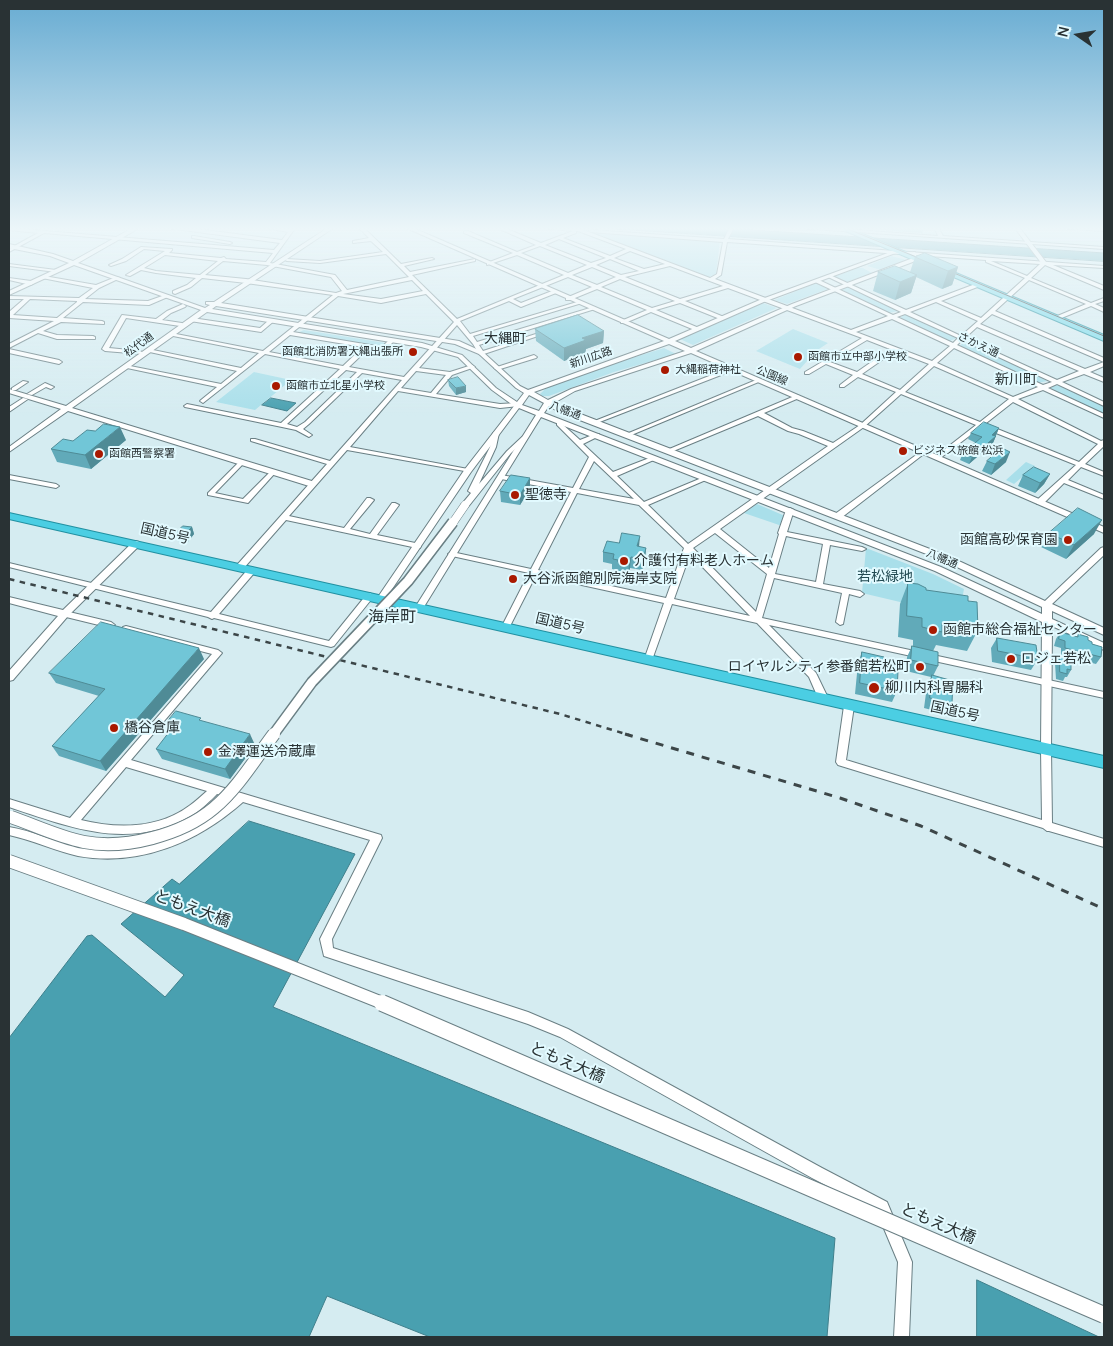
<!DOCTYPE html>
<html>
<head>
<meta charset="utf-8">
<style>
	body { margin:0 }
	#map { position:relative; width:1113px; height:1346px; overflow:hidden; background:#d5ecf1; font-family:Manrope,sans-serif }
	canvas { display:block }
	.frame { position:absolute; inset:0; border:10px solid #293234; pointer-events:none }
	.north { position:absolute; left:1053px; top:10px; width:50px; height:50px; -webkit-text-stroke:4px #e2faff; paint-order:stroke; rotate:283deg; font-size:14px; font-weight:700; line-height:20px; text-align:center; color:#293234 }
	.north::after { content:''; display:block; margin:auto; width:18px; height:22px; background:#293234; clip-path:polygon(50% 0,100% 100%,50% 72%,0 100%) }
</style>
</head>
<body>
<div id="map">
<canvas width="1113" height="1346"></canvas>
<div class="frame"></div>
<div class="north">N</div>
</div>
<script>
const c = document.querySelector('canvas').getContext('2d');
c.lineJoin = 'round';
function fill(path, color) {
  c.fillStyle = color;
  c.fill(path, 'evenodd');
}
function trace(path, color, width, dash) {
  c.strokeStyle = color;
  c.lineWidth = width;
  c.lineCap = dash ? 'butt' : 'round';
  c.setLineDash(dash || []);
  c.stroke(path);
}
function label(font, color, halo, rows, align = 'center') {
  c.font = font + ' Manrope,"Noto Sans JP",sans-serif';
  c.lineWidth = 4;
  c.setLineDash([]);
  c.textBaseline = 'middle';
  c.strokeStyle = halo;
  c.fillStyle = color;
  for (const [text, x, y, turn = 0] of rows) {
    c.save();
    c.translate(x, y);
    c.rotate((+turn || 0) * Math.PI / 180);
    c.textAlign = isNaN(turn) ? turn : align;
    if (halo) c.strokeText(text, 0, 0);
    c.fillText(text, 0, 0);
    c.restore();
  }
}
fill(new Path2D(`
	M597,233L720,242L716,274L709,277L596,234Z
	M891,256L907,260L881,270L867,266Z
	M858,268H863L872,273L847,282L835,278V276Z
	M816,283L828,289L787,304L774,300Z
	M846,287L849,288L898,311L889,313L842,290Z
	M763,303L777,308L693,345L680,339Z
	M904,315H907L957,338L950,341L900,318Z
	M793,329L828,343L816,351L800,369L756,351Z
	M304,330L386,343L380,347L297,333Z
	M963,342L969,343L1047,381L1038,383L960,346Z
	M664,348L676,354L614,372L549,396H542L540,394L546,388L606,366Z
	M254,372L291,380L255,410L216,402Z
	M1055,385L1059,386L1104,406V415L1052,390L1051,388Z
	M1026,462L1035,466L1014,484L1006,480Z
	M757,504L785,516L782,526L744,513Z
	M866,548L933,574L964,589L960,610L917,606L862,593Z`), '#a9dfea');
const water = new Path2D(`
	M588,227H707L1104,253V261Z
	M271,398L296,403L287,411L262,405Z
	M249,821L355,854L273,1007L835,1238L827,1337H430L327,1296L309,1337H9V1038L87,936L92,935L165,997L184,975L121,924L172,879L179,884Z
	M977,1280L1099,1337H977Z`);
fill(water, '#49a0b0');
trace(water, '#3f7f8b', 1);
const minor = new Path2D(`
	M160,227L205,230L282,240L288,232L261,227L290,229L291,227H296L270,263L335,275L347,290L409,277L386,254L320,263L287,261L285,260L287,259L320,261L383,252L371,241L353,243V241L369,238L358,227H363L401,264L432,258L434,259L404,266L410,272L475,259V261L412,275L457,319L564,275L517,255L487,265V263L513,253L464,233V231H468L517,252L536,245L495,227H502L541,243L573,231L534,227L581,229L710,278L717,274L723,242L591,232L589,231L591,230L724,239L730,227H734L728,239L1104,266V268L1053,265L1104,286V290L1045,265L1031,278L1091,303L1104,298V301L1095,304L1104,308V312L1091,306L1059,319H1055V317L1086,304L1029,280L995,311L1104,358V362L992,314L980,324L1085,369L1104,362V366L1090,372L1104,378V382L1084,374L1062,382L1104,402V406L1057,384L1048,388L1104,414V418L1043,390L1018,399L1101,441L1104,440V447H1103L1085,464L1104,472V476L1081,467L1068,480L1104,495V499L1064,483L1043,504H1037V500L1076,465L981,427L939,459H935V457L976,425L901,394L864,427L720,529L769,568L779,534L778,533L786,510L790,508L794,510L787,532L862,547L866,549L862,551L830,545L823,584L860,591L864,594L860,597L849,594L843,624L840,625L836,622L842,593L774,578L762,618L1104,692V698L769,625L816,673L829,700L827,702H821L819,700L809,677L757,623L672,604L652,660L648,663L644,660L664,603L536,575L508,630H502L501,628L529,573L452,556L448,554L452,552L531,569L571,492L501,479L498,477L501,475L573,488L589,457L557,425V423H561L580,440L595,434H599V436L583,444L613,472L652,457H656V459L617,476L644,502L704,477H708V479L648,505L688,544L828,446L799,434L788,431L758,416L671,452H667V450L797,395L799,396V398L764,413L792,428L803,431L833,443L860,425L896,392L858,377L844,387H840V385L853,375L826,364L809,374H805V372L862,338L728,288L685,301L724,317V319H720L680,303L656,310L699,328L700,329L697,331L651,312L625,323H621V321L647,310L597,289L570,300H566V298L592,287L568,277L513,299L521,303L552,291H556V293L521,307L509,301L460,321L470,334L577,302L582,303L473,336L477,342L590,308L595,309L479,345L483,351L545,331L550,332L481,355L479,354L473,344L457,325L419,368L450,372L472,365L475,367L452,375L436,394L500,404L517,403L520,405L519,406L500,408L398,391L350,447L468,469L470,470V472L347,450L289,516L344,528L367,498H370L374,500L350,529L370,534L392,503H395L399,505L377,535L420,544L421,546L420,548H417L286,520L243,569H237L236,567L237,565L327,464L251,441V439H255L330,461L402,380L362,373L309,424L303,429L312,435L309,437L296,430L282,427L185,407L184,406L187,404L281,423L340,369L265,354L203,403L200,401L201,400L217,387L127,368L125,367V365L221,384L237,371L145,351L148,349L241,368L259,353L168,335L171,333L263,351L333,295L246,283L202,278L191,287L175,294L173,293V291L187,285L196,278L156,273L141,270L130,276L126,275L165,251L144,249L126,261L111,266L109,265L122,259L141,247L172,249V250L169,253L221,258L224,257L226,259L266,262L273,253L44,233L9,252V249L38,233L9,230V228L274,250L280,243ZM576,231H578L626,249L610,256L563,238L576,233ZM559,239L606,258L591,263L545,245ZM727,242L986,260V262L1025,278L981,318L941,301L980,286V284L978,283L906,310L830,275L826,276L901,312L893,315L819,280H815V282L888,316L851,330L715,279L721,275ZM540,246L587,265L568,273L521,253ZM630,251L665,264L644,269L614,258ZM165,255L218,261L200,275L156,271L144,268ZM610,259L639,271L621,275L596,265ZM223,261L267,265L331,277L342,291L336,293L246,279L205,275ZM991,261L1040,264L1027,276ZM670,266L723,286L680,299L625,277ZM592,267L616,277L597,285L572,275ZM620,279L675,301L652,308L601,287ZM412,280L423,291L381,299L343,294ZM426,294L454,322L404,377L349,367L369,348L385,350L394,341V339H390L382,347L293,332L338,296L381,303ZM936,302L978,321L961,336L910,312ZM905,314L958,338L953,343L897,317ZM892,319L950,346L932,361L856,332ZM977,327L1079,371L1057,380L965,338ZM290,335L363,347L343,366L269,352ZM867,340L890,349L857,372L830,362ZM962,340L1052,382L1043,385L957,345ZM954,348L1038,387L1013,397L937,363ZM895,351L929,364L900,390L862,374ZM934,366L1009,399L980,422L905,392ZM346,370L357,372L305,422L297,427L287,424ZM416,371L446,375L431,393L401,388ZM1013,402L1098,444L1079,462L985,424ZM594,461L634,499L579,489ZM577,493L639,505L684,548L666,598L538,570ZM715,533L767,574L756,612L693,548ZM786,536L823,544L816,582L775,574ZM690,554L750,616L674,599Z
	M785,227H815L938,236L934,227H938L943,236L1104,247V249Z
	M1058,227L1104,229V231L1060,228Z
	M194,236L230,242L232,243L230,244L192,238V236Z
	M9,264L56,270L58,271L56,272L9,266Z
	M44,276L96,285L116,277L120,278L99,288L85,299L148,301L165,295L170,296L149,305L83,302L63,318L102,321L104,322V324L61,322L43,331L57,335L93,336L95,337V339H57L38,333L9,348V344L54,321L9,318V312L24,299H9V296L79,298L93,288L42,278V277ZM30,299L77,301V302L57,318L13,315Z
	M9,278L31,281L34,283L31,285L9,280Z
	M183,304L186,306L185,307L171,313L162,320L182,323L183,324L180,326L126,318L109,348L140,351L142,352V354L105,351L102,349L122,315L156,319L167,311Z
	M192,318L260,328L269,320L274,321L261,332L190,321V319Z
	M9,349L59,360L62,362L59,364L9,353Z
	M534,355L537,357L536,358L497,370L494,368Z
	M732,367L735,369L734,370L597,423L592,422Z
	M756,380L761,381L629,436L627,437L624,435Z
	M23,381L28,382L16,390H12V388Z
	M45,383L54,387L51,389L46,387L32,395L27,394Z
	M23,398L28,399L9,412V407Z
	M496,431L499,433L496,447L479,484L507,451L522,437L524,436L527,438L511,453L468,507H462L461,505L471,493L468,491L490,447L493,433Z
	M923,450L925,451V453L841,518H835V514Z
	M242,460L245,462L244,463L215,493L243,499L271,471H275L276,472L248,503L208,495V493L240,461Z
	M9,475L56,484L59,486L56,488L9,479Z
	M9,563L211,612L249,568L252,567L256,570L255,572L219,614L329,641L367,594L370,593L374,596L334,646L331,647L214,618L212,619L208,617L9,567Z
	M65,611L111,622L115,625L111,628L62,616L61,614Z
	M126,626L218,650L222,653L131,760L381,835L382,838L332,939L333,948L528,1012L568,1029L822,1168L887,1202L912,1262L909,1337H894L898,1262L877,1212L812,1178L560,1037L528,1024L324,956L320,939L370,840L243,802C198,842 140,867 78,856C55,851 33,840 9,835V827C33,831 55,842 79,847C136,857 190,836 233,799L217,794C210,801 202,809 194,814C131,852 72,828 9,807V799L70,818L212,654L123,631L122,629L123,627ZM126,767L207,791C201,796 195,802 189,806C158,829 117,829 81,820Z
	M849,703L852,704L854,706L846,760L1042,820L1041,749L1043,746L1046,745L1049,746L1051,749L1052,823L1104,839V847L1049,831H1047L1043,828L838,765L836,762L844,706L846,704Z`);
const tertiary = new Path2D(`
	M134,227H141L78,263L205,308L210,305L206,304V302H214L329,227H335L221,303L459,341L483,352L520,386L528,390L664,341L404,227H411L669,339L762,299L896,250L901,251L766,301L675,341L691,348L792,304L913,258L910,253L915,252L918,260L796,306L696,351L1104,527V533L691,353L575,391L554,403L565,408L948,556L1045,601L1101,548L1104,547V555L1052,604L1104,628V635L1052,611V619L1104,643V650L1052,626L1051,749L1050,752L1046,753L1042,752L1041,749L1042,622L935,571L541,417L422,610H416L414,608L416,606L536,415L519,408L471,472L384,601H378L376,599L378,597L465,469L514,406L492,390L458,357L421,347L207,312L72,408L315,482V486H309L68,411L9,452V447L61,409L9,393V389L66,406L201,310L74,265L9,295V291L69,263L50,256L9,248V244L53,254L73,261ZM216,306L455,344L479,354L516,388L524,393L517,402L496,388L462,355L422,343L212,309ZM669,344L685,351L571,389L548,400L534,392ZM529,395L544,403L539,411L522,405ZM549,406L559,412L942,560L1042,607V614L941,567L544,413Z
	M1014,227H1019L1046,262V264H1042Z
	M136,541L139,542L140,544L139,546L68,616L13,680L9,681V671L58,616L9,603V597L63,610L133,542Z`);
const primary = new Path2D(`
	M836,227H846L1104,335V341Z`);
const trunk = new Path2D(`
	M9,513L1104,756V768L9,519Z`);
trace(minor, '#6a7f84', 2);
trace(tertiary, '#6a7f84', 2);
trace(primary, '#2290a1', 2);
trace(trunk, '#2290a1', 2);
fill(minor, '#fff');
fill(tertiary, '#fff');
fill(primary, '#78daea');
fill(trunk, '#4bcee3');
trace(new Path2D(`
	M843,227L926,261
	M942,268L1104,336`), '#3c4648', 1);
trace(new Path2D(`
	M9,579L560,714L629,735`), '#3c4648', 2.5, [5.5, 5.5]);
trace(new Path2D(`
	M625,734L840,798L921,826L1104,909`), '#3c4648', 3, [8, 8]);
const tertiaryBridgeFar3 = new Path2D(`
	M452,524L465,505`);
const tertiaryBridgeFar2 = new Path2D(`
	M273,735L312,682L408,581L453,522`);
const tertiaryBridgeFar1 = new Path2D(`
	M11,817C34,825 59,837 84,842C124,850 182,835 214,808C238,788 255,759 274,734
	M9,861L184,924L385,1004`);
const tertiaryBridge = new Path2D(`
	M382,1003L1104,1315`);
trace(tertiaryBridgeFar3, '#6a7f84', 9, []);
trace(tertiaryBridgeFar2, '#6a7f84', 12, []);
trace(tertiaryBridgeFar1, '#6a7f84', 14, []);
trace(tertiaryBridge, '#6a7f84', 18, []);
trace(tertiaryBridgeFar3, '#fff', 8);
trace(tertiaryBridgeFar2, '#fff', 9);
trace(tertiaryBridgeFar1, '#fff', 12);
trace(tertiaryBridge, '#fff', 16);
fill(new Path2D(`
	M881,227H922L923,230L922,233L881,230Z
	M915,257L958,267L952,285L942,289L916,277L911,293L895,300L873,291L878,272H910Z
	M535,329L604,331L603,343L586,349L585,353L564,361L536,341Z
	M448,380L466,392L456,395L449,386Z
	M999,428L993,443L969,464L960,460L963,453L976,443L968,439L971,433Z
	M126,440L91,469L57,462L51,449L73,441Z
	M987,461L1006,462L991,475L982,471Z
	M1050,474L1044,484L1035,493L1018,486L1023,475Z
	M530,489L520,505L501,502L500,491Z
	M192,527L194,534L187,543L178,541L175,534Z
	M1049,533L1094,534L1066,559L1041,547Z
	M639,547L646,548L645,559L642,570L630,568L628,575L617,573V570L612,569V564L603,562V552Z
	M908,583L926,590L968,601L978,630L967,651L936,645L933,651L938,666L933,676L952,703L947,714L924,708L927,686L931,677L906,671L907,657L912,646L913,647V640L898,637L900,604Z
	M1060,632L1077,637L1078,634L1092,644L1101,657L1096,664L1061,655V648L1054,646L1056,639Z
	M997,638L1038,659L1031,670L992,662L991,648Z
	M862,652L884,668L897,691L892,702L855,694L858,663Z
	M1060,656L1071,670L1067,677H1065L1063,681L1056,679L1055,663Z
	M204,659L106,771L59,756L52,746L99,696L56,683L49,673Z
	M168,721H202L255,745L230,779L162,759L156,749L172,729Z`), '#61aab9');
fill(new Path2D(`
	M958,267L952,285L942,289L948,271Z
	M917,275L911,293L895,300L900,282Z
	M604,331L603,343L586,349L585,353L564,361V348L582,338Z
	M466,386V392L456,395V388Z
	M120,427L126,440L91,469L85,455Z
	M999,428L996,435L989,442L992,435Z
	M996,436L993,443L969,464L972,457Z
	M1010,452L1006,462L991,475L995,464Z
	M1050,474L1044,484L1035,493L1040,483Z
	M530,478V489L520,505V495Z
	M1102,520L1094,534L1066,559L1074,545Z
	M192,527L194,534L187,543L184,535Z
	M640,536L639,547L637,546Z
	M646,548L645,559L642,570L643,559Z
	M631,557L630,568L628,575L629,564Z
	M199,648L204,659L106,771L100,761Z
	M250,734L255,745L230,779L225,769Z`), '#4f8b96');
const building = new Path2D(`
	M886,227H922L923,230Z
	M925,253L958,267L948,271L915,257Z
	M895,266L917,275L900,282L878,272Z
	M578,315L604,331L582,338L586,340L564,348L535,329Z
	M458,377L466,386L456,388L448,380Z
	M984,422L999,428L992,435L996,436L972,457L963,453L982,437L971,433Z
	M104,424L120,427L85,455L51,449L63,439L73,441L87,430L95,431Z
	M1002,448L1010,452L995,464L987,461Z
	M1034,467L1050,474L1040,483L1023,475Z
	M511,475L530,478L520,495L500,491Z
	M1078,508L1102,520L1074,545L1049,533Z
	M183,526L192,527L184,535L175,534Z
	M622,533L640,536L637,546L646,548L643,559L631,557L629,564L618,562V560L613,559L614,554L603,552L607,541L619,543Z
	M908,583L918,584L926,588V590L968,596V601L977,602L978,630L942,623V632L922,627V618L907,616Z
	M101,622L199,648L100,761L52,746L105,689L49,673Z
	M1060,632L1078,637V634L1088,637V640L1092,642V644L1102,647L1101,657L1065,648V641L1059,639Z
	M997,638L1036,645L1038,659L998,651Z
	M912,646L938,652V666L911,660Z
	M862,652L884,657V668L898,671L897,691L860,683Z
	M1060,656L1071,659V670L1067,669V674L1060,672Z
	M932,675L953,681L952,703L930,698Z
	M176,711L201,718L199,720L250,734L225,769L156,749L176,723L168,721Z`);
fill(building, '#71c6d7');
trace(building, '#4f8b96', 1);
const sky = c.createLinearGradient(0, 0, 0, 416);
sky.addColorStop(0, '#68acd2');
sky.addColorStop(0.55, '#ecf6f9');
sky.addColorStop(1, '#ecf6f900');
c.fillStyle = sky;
c.fillRect(0, 0, 1113, 416);
for (const [x, y, r, color] of [
	[413,352,5,"#a91900"],
	[798,357,5,"#a91900"],
	[665,370,5,"#a91900"],
	[276,386,5,"#a91900"],
	[903,451,5,"#a91900"],
	[99,454,5,"#a91900"],
	[515,495,5,"#a91900"],
	[1068,540,5,"#a91900"],
	[624,561,5,"#a91900"],
	[513,579,5,"#a91900"],
	[933,630,5,"#a91900"],
	[1011,659,5,"#a91900"],
	[920,667,5,"#a91900"],
	[874,688,6,"#a91900"],
	[114,728,5,"#a91900"],
	[208,752,5,"#a91900"]
]) {
  const dot = new Path2D();
  dot.arc(x, y, r, 0, 2 * Math.PI);
  c.fillStyle = color;
  c.fill(dot);
  trace(dot, '#e2faff', 2);
}
label('11px', '#293234', '#e2faff', [
	["松代通",139,345,-36],
	["さかえ通",978,345,25],
	["新川広路",591,358,-19],
	["公園線",772,376,23],
	["八幡通",565,411,20],
	["八幡通",942,559,23]
]);
label('11px', '#293234', '#e2faff', [
	["函館北消防署大縄出張所",403,352,"right"],
	["函館市立中部小学校",808,357],
	["大縄稲荷神社",675,370],
	["函館市立北星小学校",286,386],
	["ビジネス旅館 松浜",913,451],
	["函館西警察署",109,454]
], 'left');
label('14px', '#293234', '#e2faff', [
	["大縄町",505,339],
	["新川町",1016,380]
]);
label('14px', '#293234', '#e2faff', [
	["聖徳寺",525,495],
	["函館高砂保育園",1058,540,"right"],
	["介護付有料老人ホーム",634,561],
	["大谷派函館別院海岸支院",523,579],
	["函館市総合福祉センター",943,630],
	["ロジェ若松",1021,659],
	["ロイヤルシティ参番館若松町",910,667,"right"],
	["柳川内科胃腸科",885,688],
	["橋谷倉庫",124,728],
	["金澤運送冷蔵庫",218,752]
], 'left');
label('14px', '#293234', '#e2faff', [
	["国道5号",165,534,13],
	["国道5号",560,624,13],
	["国道5号",955,712,12]
]);
label('14px', '#214951', '#e2faff', [
	["若松緑地",885,577]
]);
label('16px', '#293234', '#e2faff', [
	["海岸町",392,618]
]);
label('16px', '#293234', '#e2faff', [
	["ともえ大橋",192,909,20],
	["ともえ大橋",567,1063,23],
	["ともえ大橋",938,1224,23]
]);
</script>
</body>
</html>
